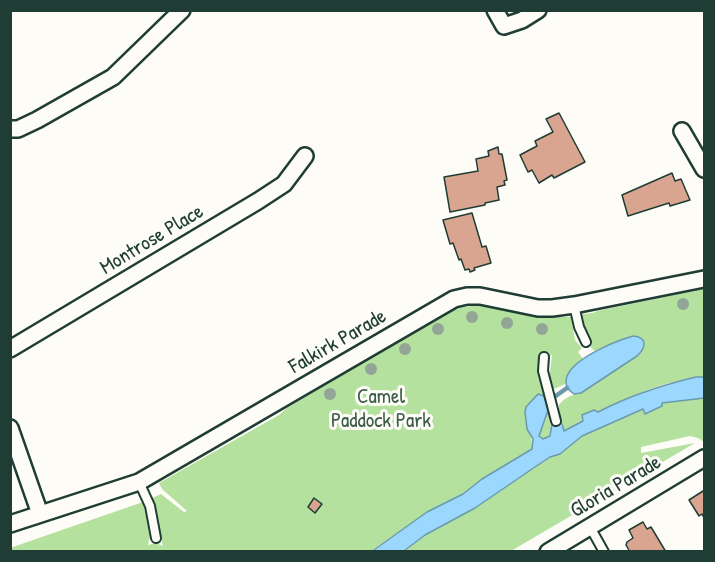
<!DOCTYPE html>
<html>
<head>
<meta charset="utf-8">
<style>
	body { margin:0 }
	#map { position:relative; width:715px; height:562px; overflow:hidden; background:#fdfcf7; font-family:"Patrick Hand",sans-serif }
	canvas { display:block }
	.frame { position:absolute; inset:0; border:12px solid #1f3d34; pointer-events:none }
</style>
</head>
<body>
<div id="map">
<canvas width="715" height="562"></canvas>
<div class="frame"></div>
</div>
<script>
const c = document.querySelector('canvas').getContext('2d');
c.lineJoin = 'round';
function fill(path, color) {
  c.fillStyle = color;
  c.fill(path, 'evenodd');
}
function trace(path, color, width, dash) {
  c.strokeStyle = color;
  c.lineWidth = width;
  c.lineCap = dash ? 'butt' : 'round';
  c.setLineDash(dash || []);
  c.stroke(path);
}
function label(font, color, halo, rows, align = 'center') {
  c.font = font + ' "Patrick Hand",sans-serif';
  c.lineWidth = 6;
  c.setLineDash([]);
  c.textBaseline = 'middle';
  c.strokeStyle = halo;
  c.fillStyle = color;
  for (const [text, x, y, turn = 0] of rows) {
    c.save();
    c.translate(x, y);
    c.rotate((+turn || 0) * Math.PI / 180);
    c.textAlign = isNaN(turn) ? turn : align;
    if (halo) c.strokeText(text, 0, 0);
    c.fillText(text, 0, 0);
    c.restore();
  }
}
fill(new Path2D(`
	M704,289V377C654,380 608,408 564,431L559,422V405C564,398 573,394 581,393L637,356L633,336L594,351L584,339L580,316C584,312 591,315 597,311Z
	M471,306H486L539,317H571L575,340L582,348L578,352L584,360L571,370L565,384L554,389L549,382L552,354C535,373 539,373 544,396L525,412C526,426 533,436 532,449L482,479L463,494L427,512L371,551L11,552L10,548L143,502L150,536L148,545L156,543L163,546L161,539L158,519L150,499L161,494L184,512L187,511L162,489L159,483L279,415L287,408L448,312L459,308Z
	M704,398V442L698,438L690,436L641,447V453L695,443L511,551L404,552L425,535L475,508L532,469L550,457L560,454L582,436L644,409L645,413L662,407V403Z
	M548,410L552,433L547,438L543,439L539,436Z`), '#b5e19f');
const water = new Path2D(`
	M633,336C648,337 646,348 637,356L581,393L574,394C570,391 566,388 566,383C564,361 616,341 633,336Z
	M696,377H704V398L662,403V406L645,414L643,409L582,436L560,454L550,457L532,469L475,508L425,535L404,551L371,552L427,512L463,494L482,479L532,449L533,439L527,429L525,412L526,407L538,394L544,396L548,410L539,436L543,439L550,436L552,424L559,422L562,424L564,431L583,421L582,415L594,410L598,412C629,396 662,385 696,377Z`);
fill(water, '#9cd8fd');
trace(water, '#6a9aad', 1.5);
trace(new Path2D(`
	M550,400L567,388`), '#6a9aad', 4.5);
const building = new Path2D(`
	M559,113L585,162L554,178L552,175L539,183L532,170L528,172L520,155L537,146L535,141L553,132L546,119Z
	M498,147L499,154H502L507,180L504,181L505,185L497,187L499,200L485,203V205L450,212L444,177L478,171L476,159L489,156L488,151Z
	M672,173L675,181L681,179L690,200L670,206L669,203L628,216L622,195Z
	M472,213L482,247L486,246L491,263L474,268L475,270L470,272L469,269L465,270L461,259L459,260L453,243L450,244L443,220Z
	M703,491L704,493V518L702,514L699,516L689,500Z
	M314,498L322,504L315,513L308,507Z
	M643,522L647,529L651,527L666,552H630L626,545L627,542L633,538L629,530Z`);
fill(building, '#daa590');
trace(building, '#1f3d34', 1.5);
const service = new Path2D(`
	M574,305L579,327L586,342
	M544,357L543,371L556,421
	M139,482L150,506L156,538
	M590,527L604,552`);
const minor = new Path2D(`
	M495,10L504,26L522,20L538,10
	M10,129H18L37,120L113,77L182,10
	M682,131L704,169
	M10,349L258,201L284,184L305,156
	M10,428L40,514
	M10,524L139,482L454,299L467,296H480L538,308H552L574,305L704,279
	M548,552L704,458`);
trace(service, '#1f3d34', 12);
trace(minor, '#1f3d34', 20);
trace(service, '#fdfcf7', 8);
trace(minor, '#fdfcf7', 15);
c.fillStyle = '#93a597';
for (const [x, y] of [
	[683,304],
	[472,317],
	[507,323],
	[438,329],
	[542,329],
	[405,349],
	[371,369],
	[330,394]
]) {
  c.beginPath();
  c.arc(x, y, 6, 0, 2 * Math.PI);
  c.fill();
}
label('21px', '#1f3d34', '#fdfcf7', [
	["Montrose Place",152,240,-31],
	["Falkirk Parade",338,342,-30],
	["Gloria Parade",616,487,-31]
]);
label('21px', '#3d5e49', '#fdfcf7', [
	["Camel",381,397],
	["Paddock Park",381,421]
]);
</script>
</body>
</html>
